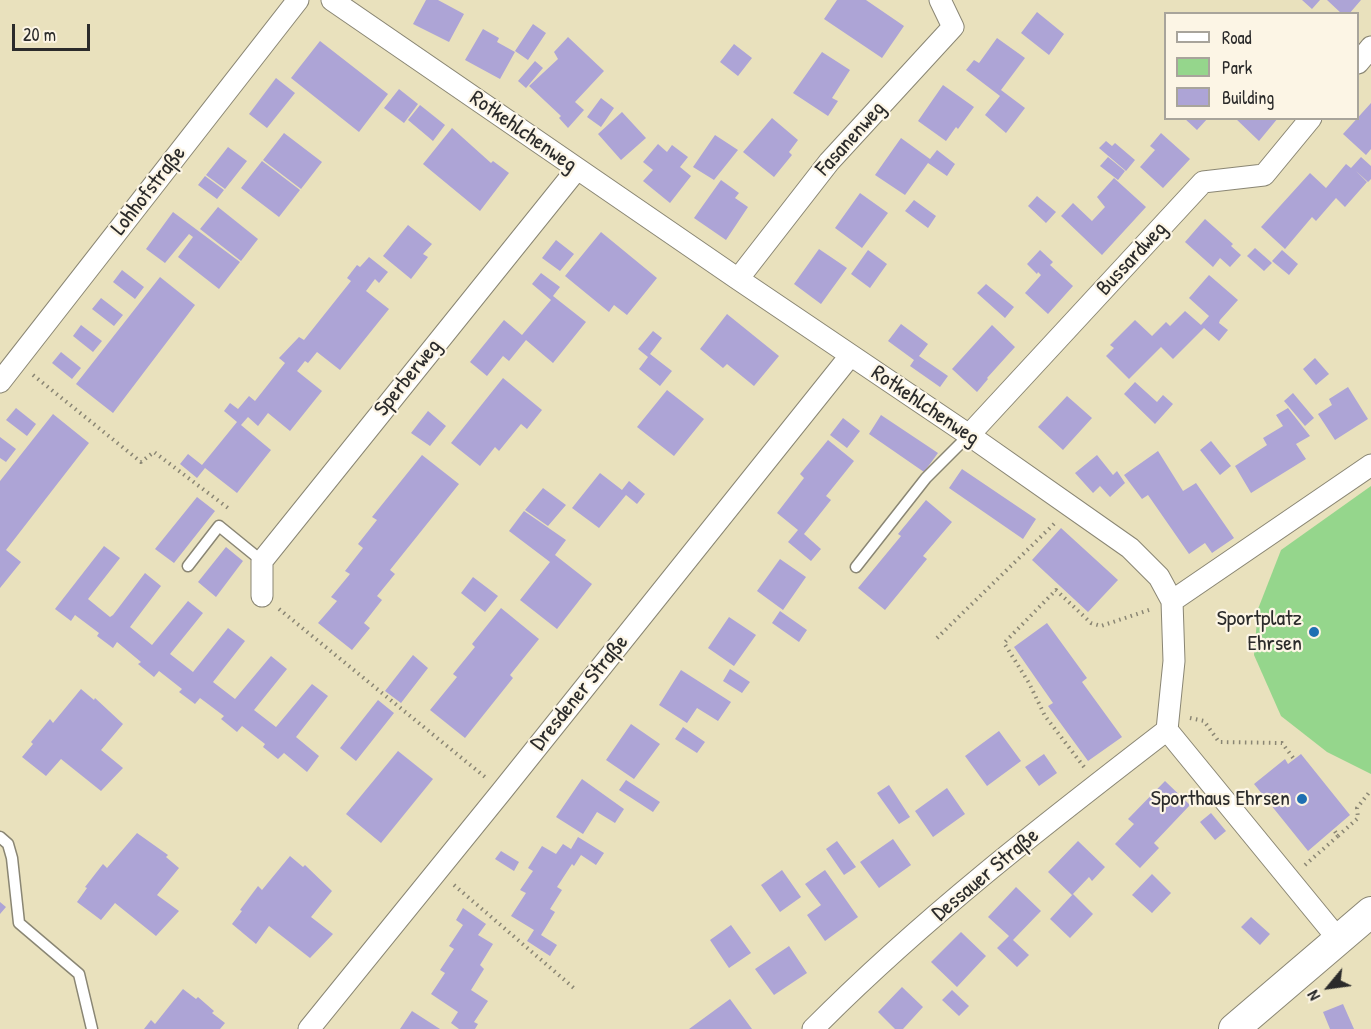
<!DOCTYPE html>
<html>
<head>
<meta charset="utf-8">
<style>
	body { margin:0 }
	#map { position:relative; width:1371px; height:1029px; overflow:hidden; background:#e9e1bd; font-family:"Patrick Hand",sans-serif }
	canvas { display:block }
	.legend { position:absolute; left:1164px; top:12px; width:195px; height:108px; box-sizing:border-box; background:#fcf5e5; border:2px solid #a8a49b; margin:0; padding:8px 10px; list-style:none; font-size:18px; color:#2b2b2b }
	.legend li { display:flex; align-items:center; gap:12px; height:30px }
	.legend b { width:30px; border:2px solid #a8a49b }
	.north { position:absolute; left:1299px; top:957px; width:60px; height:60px; -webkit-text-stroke:4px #fcf5e5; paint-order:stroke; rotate:241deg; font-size:16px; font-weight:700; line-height:24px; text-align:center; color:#2b2b2b }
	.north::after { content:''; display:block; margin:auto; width:21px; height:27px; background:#2b2b2b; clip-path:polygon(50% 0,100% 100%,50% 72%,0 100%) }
	.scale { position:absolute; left:12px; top:24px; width:78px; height:27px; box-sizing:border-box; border:3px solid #2b2b2b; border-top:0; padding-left:8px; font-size:18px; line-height:21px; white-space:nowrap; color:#2b2b2b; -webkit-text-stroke:4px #fcf5e5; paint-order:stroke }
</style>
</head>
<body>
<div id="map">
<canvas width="1371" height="1029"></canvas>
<ul class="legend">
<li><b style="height:8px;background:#fff"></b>Road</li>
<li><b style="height:16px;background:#95d68c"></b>Park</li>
<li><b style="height:16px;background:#ada4d6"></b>Building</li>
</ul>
<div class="north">N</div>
<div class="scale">20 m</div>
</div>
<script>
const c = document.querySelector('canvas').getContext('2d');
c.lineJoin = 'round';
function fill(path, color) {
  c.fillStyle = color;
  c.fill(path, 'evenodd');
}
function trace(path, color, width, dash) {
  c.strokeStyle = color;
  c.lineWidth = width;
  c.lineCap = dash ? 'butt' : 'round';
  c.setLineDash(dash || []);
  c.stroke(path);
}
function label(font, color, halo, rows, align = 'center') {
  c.font = font + ' "Patrick Hand",sans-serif';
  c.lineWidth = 4.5;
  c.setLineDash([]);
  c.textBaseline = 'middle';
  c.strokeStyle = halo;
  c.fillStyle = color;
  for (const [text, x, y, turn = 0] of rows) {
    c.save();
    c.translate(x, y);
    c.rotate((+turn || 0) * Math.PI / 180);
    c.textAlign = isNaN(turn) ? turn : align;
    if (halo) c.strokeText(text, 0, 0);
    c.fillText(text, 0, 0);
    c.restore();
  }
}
fill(new Path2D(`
	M1371,486V774L1327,752L1281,716L1254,655L1258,609L1281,550Z`), '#95d68c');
fill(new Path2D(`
	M426,0H438L464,14L449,42L413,24Z
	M837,0H866L904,26L882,58L824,19Z
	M1302,0H1320L1312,9Z
	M1327,0H1361L1349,14H1342Z
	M1037,12L1064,34L1049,55L1021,33Z
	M533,24L546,33L528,60L515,51Z
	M483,29L499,38L497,42L515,52L500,79L465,60Z
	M568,37L604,71L575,102L584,110L568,128L559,118L561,116L529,86L558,59L554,52Z
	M997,38L1025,58L1001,90L1025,108L1006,133L985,115L1000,96L966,70L974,60L979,63Z
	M320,41L388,94L359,132L291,78Z
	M734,44L752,58L738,76L720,62Z
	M822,52L850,70L832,98L838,101L828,116L793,93Z
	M535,61L543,68L526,88L518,81Z
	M276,78L295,93L267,128L249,114Z
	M943,85L974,107L958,129L956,127L946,141L918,121Z
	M399,89L418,104L404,123L384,108Z
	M601,98L614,108L601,127L587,117Z
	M1371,103V149L1366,155L1343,134Z
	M420,105L445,125L433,141L408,120Z
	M622,112L646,138L621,160L598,134Z
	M772,118L798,140L789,152L792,155L774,177L743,152Z
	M1184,118H1208L1197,130Z
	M1235,118H1278L1259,141Z
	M452,128L491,163L493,161L509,173L480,211L423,164Z
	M284,133L322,162L301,189L263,160Z
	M1161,133L1190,159L1163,188L1140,167L1155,150L1150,146Z
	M715,135L738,150L714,180L693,167Z
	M901,138L930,159L937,150L955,164L947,176L928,163L905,195L875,175Z
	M1106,141L1112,146L1115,143L1135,160L1126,171L1099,148Z
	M658,144L667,152L672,145L688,157L680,167L691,176L670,203L643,181L653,170L643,162Z
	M228,147L247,161L225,189L206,175Z
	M1108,157L1125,171L1118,180L1100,166Z
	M1361,157L1371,166V179L1368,182L1356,171L1367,182L1345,207L1336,198L1316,221L1312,217L1285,249L1261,227L1310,173L1326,188L1346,164L1351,168Z
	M262,161L300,190L279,217L241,188Z
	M205,176L224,190L217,199L198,185Z
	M1114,178L1146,207L1102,255L1061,216L1073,203L1092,221L1105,207L1097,197Z
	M721,180L739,193L735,198L748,207L726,240L694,218Z
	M860,193L888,213L862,248L835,228Z
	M1037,196L1056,212L1046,223L1028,206Z
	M914,200L936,216L928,228L905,211Z
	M218,207L258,239L241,261L200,229Z
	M173,212L240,262L219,289L178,257L193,237L189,234L165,263L146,249Z
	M1205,219L1233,244L1231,246L1241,255L1230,267L1220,258L1213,267L1185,242Z
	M408,225L432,244L423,254L428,257L411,279L383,256Z
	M601,232L657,278L627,315L614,305L609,312L565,276Z
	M556,240L574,254L560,271L542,258Z
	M1255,248L1272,263L1264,271L1247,256Z
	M819,249L847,268L821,304L794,284Z
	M868,250L887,264L870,288L851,274Z
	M1040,250L1053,262L1050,265L1073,286L1048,314L1025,293L1041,275L1038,272L1037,274L1027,264Z
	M1282,250L1298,264L1289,275L1272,261Z
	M369,257L388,272L379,283L375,279L366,291L389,309L340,370L317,352L308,363L305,361L297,371L322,391L290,431L268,413L258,426L248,417L241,425L271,450L237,493L205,468L197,478L180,464L188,454L202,465L237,422L224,411L230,403L238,409L249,396L255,401L285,363L279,358L299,337L304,340L351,281L347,278L357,265L360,267Z
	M122,270L144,287L135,299L113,282Z
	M541,273L560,287L553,296L586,322L553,363L526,340L509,361L503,356L487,376L470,362L504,320L522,335L551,300L532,284Z
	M1209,275L1238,300L1220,320L1219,323L1228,330L1219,341L1204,328L1173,359L1161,347L1129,379L1106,356L1114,348L1110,345L1135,320L1152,336L1166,322L1170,326L1185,311L1201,325L1209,316L1189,298Z
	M160,277L195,305L113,413L76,384Z
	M986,284L1014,307L1005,318L977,293Z
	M101,298L123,315L114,326L92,309Z
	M727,314L779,356L754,386L727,364L723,368L700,349Z
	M901,324L928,344L919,356L948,376L940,387L910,366L914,360L888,341Z
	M81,325L102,341L93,352L73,336Z
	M992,325L1015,347L987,378L988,379L977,392L952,369Z
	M653,331L662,338L650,354L672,371L660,386L639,369L648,357L638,349Z
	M61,352L81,368L72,379L52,363Z
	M1315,358L1329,374L1316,385L1303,369Z
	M503,378L542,410L527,429L521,424L499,451L495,447L480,466L451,443Z
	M1135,382L1157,402L1163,395L1173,404L1155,424L1124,394Z
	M1348,387L1368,419L1335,440L1318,414L1332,405L1329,399Z
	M667,390L704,419L674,456L637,427Z
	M1293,393L1314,418L1305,426L1284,401Z
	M1067,396L1092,418L1063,450L1038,427Z
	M16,408L36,424L27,436L6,420Z
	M1288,408L1310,436L1296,444L1306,459L1251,493L1235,466L1267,445L1263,438L1283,426L1276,415Z
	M428,411L446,426L430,446L411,433Z
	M53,414L89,443L6,550L21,562L0,588V481Z
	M881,415L938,453L924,472L869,434Z
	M843,418L860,431L847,448L830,435Z
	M0,437L16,449L6,462L0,458Z
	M828,440L854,461L826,496L831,500L804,534L821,549L811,561L788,542L798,530L777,513L804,478L800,474Z
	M1211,441L1231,466L1220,475L1200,450Z
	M1158,451L1183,491L1196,483L1234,538L1212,553L1205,543L1189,554L1148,495L1142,499L1124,475Z
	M422,455L459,484L390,570L395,574L377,596L382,600L364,623L370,628L352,650L318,623L337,601L331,597L350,574L345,571L363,548L358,544L377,520L372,517Z
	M1097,455L1113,475L1117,471L1125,483L1110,497L1100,486L1093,493L1075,473Z
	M962,469L1036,519L1023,539L949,488Z
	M600,473L622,490L629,481L645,494L637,504L626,495L599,528L572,508Z
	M543,488L566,505L548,526L525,510Z
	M197,497L215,511L174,563L155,549Z
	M926,500L952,522L923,556L927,559L885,610L858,588L901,536L898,534Z
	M524,511L566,540L555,555L592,584L557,629L520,600L550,562L509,531Z
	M1061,528L1118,580L1088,612L1032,560Z
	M104,546L120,558L88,599L110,617L113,615L145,573L161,586L130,627L152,645L188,601L203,613L170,654L193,672L228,628L245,641L213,682L235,699L271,656L287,669L254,710L276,727L312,684L328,696L296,737L319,756L307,772L284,753L278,759L263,747L265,744L242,726L237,732L221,719L224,716L200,698L195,704L179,692L182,689L159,671L154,677L138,664L141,662L117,642L113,648L97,636L99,633L75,615L71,621L55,609Z
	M226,547L243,561L216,597L198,582Z
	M780,559L806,577L783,610L757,591Z
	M473,577L498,596L485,612L461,593Z
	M501,608L539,639L510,675L513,678L465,738L430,710L457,677L453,674L475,647L472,644Z
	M780,611L807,630L799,642L772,623Z
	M729,617L756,635L734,666L708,648Z
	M1047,623L1087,678L1082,682L1122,737L1088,761L1048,706L1053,703L1014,647Z
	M413,655L428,668L401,703L385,691Z
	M730,669L750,682L742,693L723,681Z
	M681,670L731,702L718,721L697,708L687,723L659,705Z
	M81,689L94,700L95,698L123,724L101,750L123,768L101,791L61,759L46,776L22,757L33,744L31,742L50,719L53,723Z
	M378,700L394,713L356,761L340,748Z
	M631,724L660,744L634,779L606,760Z
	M683,727L705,742L697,753L675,739Z
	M999,731L1021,761L987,786L965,756Z
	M398,751L433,779L381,843L346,814Z
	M1044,754L1057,773L1039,786L1025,767Z
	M1301,754L1350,815L1308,851L1254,784L1285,759L1288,764Z
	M582,779L624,809L615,823L597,812L583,834L556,817Z
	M626,780L660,802L653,812L619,790Z
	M1165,781L1190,805L1154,843L1159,848L1140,868L1115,844L1134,824L1128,819Z
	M889,785L910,817L899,824L877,793Z
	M947,788L965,814L933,837L915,811Z
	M1211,813L1226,831L1215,840L1200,822Z
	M137,833L168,855L166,857L179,868L157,895L179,911L156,936L115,903L101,920L77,902L87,888L85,887L103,864L107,868Z
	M578,837L604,853L596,865L581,855L574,866L572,864L557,887L562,890L550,909L555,912L541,935L557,945L550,956L527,941L534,930L511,916L526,893L520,890L533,871L528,868L542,846L556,854L563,844L571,849Z
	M893,839L911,865L879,888L860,862Z
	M837,841L856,867L844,875L826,849Z
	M1078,841L1105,867L1092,881L1089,877L1072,895L1048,872Z
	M501,851L519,862L514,871L495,859Z
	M290,856L303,867L305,865L332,891L311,917L333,934L310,958L269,926L256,944L232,924L242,911L240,910L258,886L262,890Z
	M782,870L801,897L780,912L761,885Z
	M825,870L858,917L825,941L807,915L821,905L805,884Z
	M1152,874L1171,893L1152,913L1132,895Z
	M1016,887L1041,911L1013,940L1029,955L1017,967L997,948L1009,936L988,917Z
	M1073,894L1093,914L1070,938L1050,919Z
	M0,902L6,907L0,914Z
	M463,908L486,924L478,935L493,944L480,965L484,969L471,990L488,1001L474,1022L478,1024L475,1029H459L451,1023L458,1012L431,994L445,973L440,970L454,949L449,946L463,925L456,920Z
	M1251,917L1270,934L1260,945L1241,927Z
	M731,925L751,953L729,968L710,940Z
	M961,932L986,956L957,987L931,962Z
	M789,946L807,973L774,995L755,969Z
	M902,987L923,1007L903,1029H895L878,1012Z
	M183,989L196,999L198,997L214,1011L212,1013L225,1023L220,1029H144L151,1020L155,1024Z
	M952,990L969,1006L959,1016L942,1000Z
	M730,999L752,1029H689Z
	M1343,1004L1354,1029H1330L1323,1012Z
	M412,1011L440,1029H400Z`), '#ada4d6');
const service = new Path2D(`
	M188,566L219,526L262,561
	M856,567L926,478L969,435
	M0,837L8,844L12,858L19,923L79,974L92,1029`);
const minor = new Path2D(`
	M332,0L738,279L969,435L1130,548L1159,577L1172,601L1174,661L1167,730L1339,940
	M1358,63L1371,47
	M738,279L829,162L953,27L940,0
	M0,382L298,0
	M969,435L1203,182L1264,175L1311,118
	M262,596V561L577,169
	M1172,601L1371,465
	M309,1029L502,791L850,356
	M813,1029C922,919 1045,824 1167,730`);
const secondary = new Path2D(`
	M1234,1029L1371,912`);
trace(service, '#8a8674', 13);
trace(minor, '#8a8674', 23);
trace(secondary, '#8a8674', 32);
trace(new Path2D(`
	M33,375L141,462L154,452L228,508
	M279,609L485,777
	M937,638L1056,522
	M1190,718L1204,721L1219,742L1282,743L1294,759
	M1084,767L1045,716L1029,683L1004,643L1056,590L1091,623L1101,626L1149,610
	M1338,836L1358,818L1357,808L1371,790
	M1305,865L1338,836L1334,830
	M454,885L575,989`), '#8a8674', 4, [1.5, 4.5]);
trace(service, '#fff', 10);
trace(minor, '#fff', 21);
trace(secondary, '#fff', 30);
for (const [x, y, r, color] of [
	[1314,632,6,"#1f6fb2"],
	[1302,799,6,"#1f6fb2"]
]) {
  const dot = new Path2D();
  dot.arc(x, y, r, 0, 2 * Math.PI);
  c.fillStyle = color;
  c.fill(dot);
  trace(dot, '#fcf5e5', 2);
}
label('22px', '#2b2b2b', '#fcf5e5', [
	["Rotkehlchenweg",523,132,35],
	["Fasanenweg",851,139,-48],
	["Lohhofstraße",149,191,-52],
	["Bussardweg",1132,259,-47],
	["Sperberweg",408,378,-51],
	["Rotkehlchenweg",925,406,34],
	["Dresdener Straße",580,693,-51],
	["Dessauer Straße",986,875,-40]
]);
label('22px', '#2b2b2b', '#fcf5e5', [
	["Sportplatz",1302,619],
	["Ehrsen",1302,644],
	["Sporthaus Ehrsen",1290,799]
], 'right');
</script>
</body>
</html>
